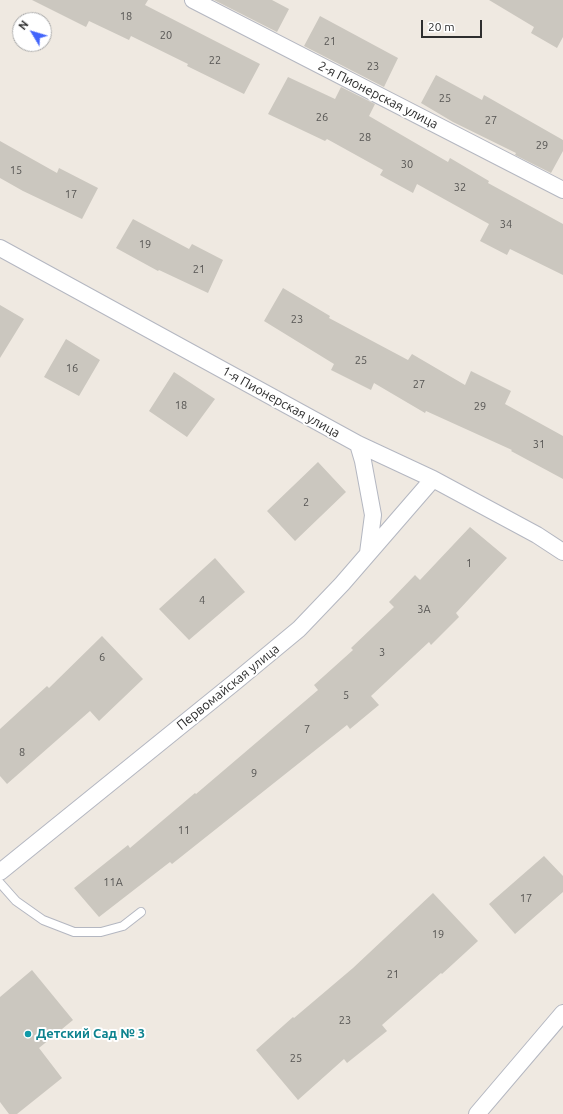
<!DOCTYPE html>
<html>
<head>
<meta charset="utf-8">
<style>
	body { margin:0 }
	#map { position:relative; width:563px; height:1114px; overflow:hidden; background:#efe9e1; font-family:Ubuntu,sans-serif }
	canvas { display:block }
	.north { position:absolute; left:12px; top:12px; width:40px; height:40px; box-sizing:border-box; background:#fff; border:1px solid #ababab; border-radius:50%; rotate:308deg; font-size:11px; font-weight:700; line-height:16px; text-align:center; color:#2e2e2e }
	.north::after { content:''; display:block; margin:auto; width:14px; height:18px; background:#4264fb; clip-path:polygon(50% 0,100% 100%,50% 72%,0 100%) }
	.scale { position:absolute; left:421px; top:20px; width:61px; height:18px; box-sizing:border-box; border:2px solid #2e2e2e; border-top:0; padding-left:5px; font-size:12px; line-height:14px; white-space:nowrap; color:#2e2e2e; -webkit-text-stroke:3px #fff; paint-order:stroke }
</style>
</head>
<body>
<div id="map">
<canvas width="563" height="1114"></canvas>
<div class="north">N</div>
<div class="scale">20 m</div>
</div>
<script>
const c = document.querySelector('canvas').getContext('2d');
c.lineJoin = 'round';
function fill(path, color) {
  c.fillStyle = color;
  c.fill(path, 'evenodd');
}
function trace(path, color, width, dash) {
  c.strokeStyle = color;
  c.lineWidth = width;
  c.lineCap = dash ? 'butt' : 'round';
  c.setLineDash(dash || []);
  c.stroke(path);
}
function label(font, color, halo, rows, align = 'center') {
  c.font = font + ' Ubuntu,sans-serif';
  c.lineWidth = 4;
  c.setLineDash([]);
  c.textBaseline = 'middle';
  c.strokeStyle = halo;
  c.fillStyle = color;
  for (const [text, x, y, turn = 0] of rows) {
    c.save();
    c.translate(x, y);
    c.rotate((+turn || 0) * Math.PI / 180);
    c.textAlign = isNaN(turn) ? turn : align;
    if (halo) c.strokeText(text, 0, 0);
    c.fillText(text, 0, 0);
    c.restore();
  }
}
fill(new Path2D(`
	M32,0H148L145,5L260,64L244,94L187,66L188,64L131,36L129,40L89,21L86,27Z
	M214,0H272L289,9L277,32Z
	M489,0H563V37L557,48L531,33L534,27Z
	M320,16L398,58L384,87L304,46Z
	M436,75L482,100L484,95L563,140V151L551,173L515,155L516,153L453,122L421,103Z
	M288,77L335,99L341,87L375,104L369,116L448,162L450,158L489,181L488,183L563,224V275L510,249L507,255L480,241L489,224L417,184L413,193L380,175L383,170L327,139L325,141L268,114Z
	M0,141L57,173L59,168L98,188L82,219L23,191L0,178Z
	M133,219L189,249L192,244L223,260L208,293L159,270L158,271L116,248Z
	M283,288L330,316L329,318L408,360L412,354L465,385L471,371L511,391L505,404L563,436V479L511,451L512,450L426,411L425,413L374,383L371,390L331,370L334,364L264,321Z
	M0,305L24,319L0,358Z
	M66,339L100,360L79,396L44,377Z
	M174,372L215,399L187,437L149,411Z
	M318,462L346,492L295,541L267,511Z
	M470,527L507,558L456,613L459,617L431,645L429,642L371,696L379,705L350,729L347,725L172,864L170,862L99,917L74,888L128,845L130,848L195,793L196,794L318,690L314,685L353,650L351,648L394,607L389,602L415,575L420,580Z
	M215,558L245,592L189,640L159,609Z
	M102,636L143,679L99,721L90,711L7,784L0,776V729L47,686L49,688Z
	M544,856L563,876V892L515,934L489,904Z
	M433,893L478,941L442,974L441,973L382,1025L387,1031L347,1063L344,1059L298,1100L256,1050L293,1017L294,1018L353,968Z
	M32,970L73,1020L39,1048L62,1078L17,1114H9L0,1102V997Z`), '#cbc7bf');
const lane = new Path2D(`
	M0,883L16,901L43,920L74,932H101L123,926L141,912`);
const street = new Path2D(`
	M193,0L563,190
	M0,248L358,444L433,479L537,535L563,552
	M358,444L363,461L373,515L368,553
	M0,872L235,682L299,629L342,584L433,479
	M477,1114L563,1013`);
trace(lane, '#b4b7c1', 10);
trace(street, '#b4b7c1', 18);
trace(lane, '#fff', 8);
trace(street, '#fff', 16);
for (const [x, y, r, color] of [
	[28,1034,4,"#0f9aa8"]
]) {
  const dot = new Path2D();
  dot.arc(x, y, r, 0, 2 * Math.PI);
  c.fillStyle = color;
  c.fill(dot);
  trace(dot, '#fff', 1.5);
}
label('11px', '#555452', null, [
	["18",126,16],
	["20",166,35],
	["21",330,41],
	["22",215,60],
	["23",373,66],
	["25",445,98],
	["26",322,117],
	["27",491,120],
	["28",365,137],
	["29",542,145],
	["30",407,164],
	["15",16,170],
	["32",460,187],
	["17",71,194],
	["34",506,224],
	["19",145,244],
	["21",199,269],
	["23",297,319],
	["25",361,360],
	["16",72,368],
	["27",419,384],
	["18",181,405],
	["29",480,406],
	["31",539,444],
	["2",306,502],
	["1",469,563],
	["4",202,600],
	["3А",424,609],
	["3",382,652],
	["6",102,657],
	["5",346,695],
	["7",307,729],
	["8",22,752],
	["9",254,773],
	["11",184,830],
	["11А",113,882],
	["17",526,898],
	["19",438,934],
	["21",393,974],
	["23",345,1020],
	["25",296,1058]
]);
label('13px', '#2e2e2e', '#fff', [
	["2-я Пионерская улица",378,95,27],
	["1-я Пионерская улица",281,402,29],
	["Первомайская улица",228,687,-39]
]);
label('bold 13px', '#0d838f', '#fff', [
	["Детский Сад № 3",36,1034]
], 'left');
</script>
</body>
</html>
